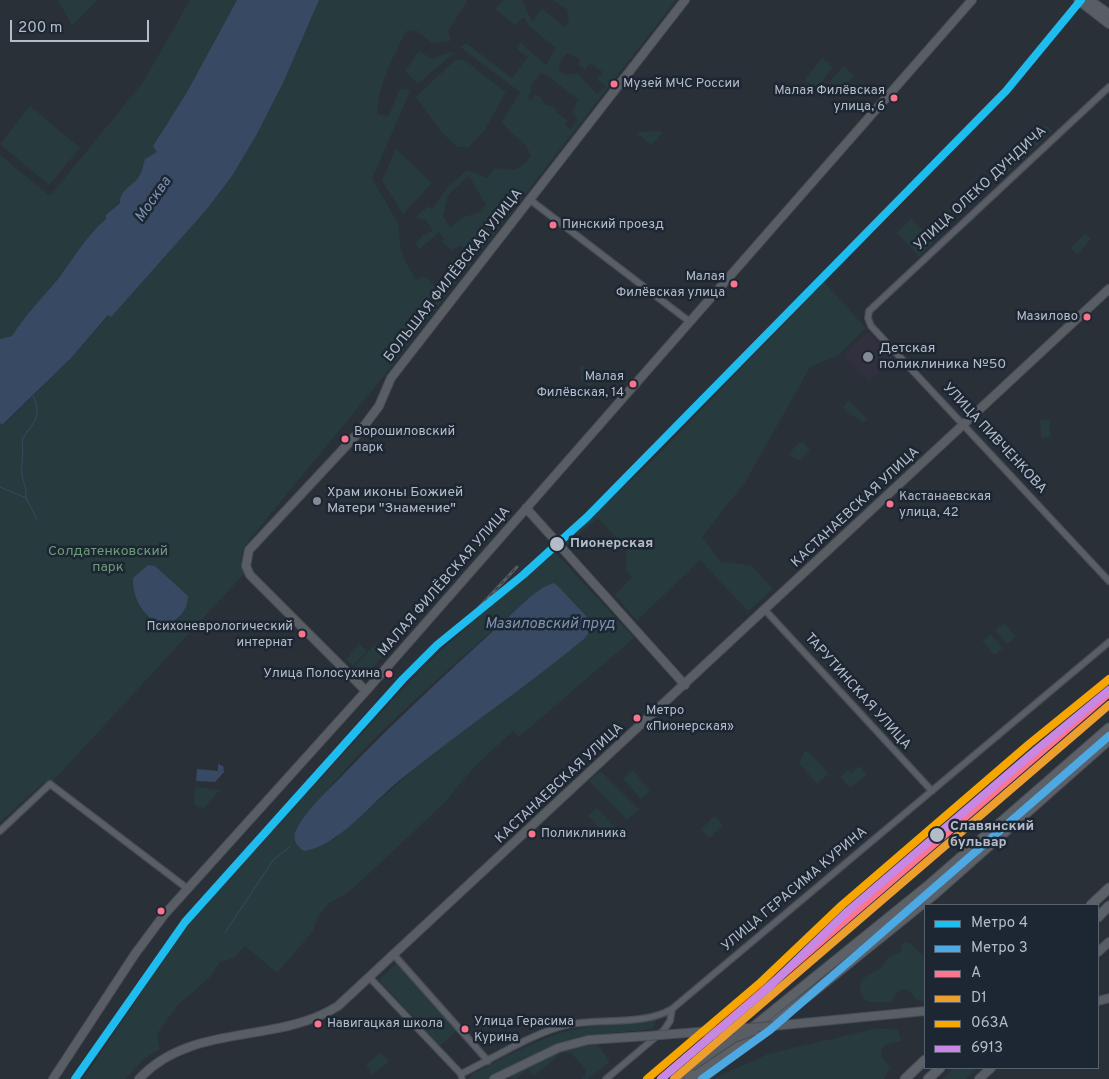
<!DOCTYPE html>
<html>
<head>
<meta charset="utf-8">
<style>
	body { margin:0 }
	#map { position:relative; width:1109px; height:1079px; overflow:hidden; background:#2a3038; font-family:Overpass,sans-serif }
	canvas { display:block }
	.legend { position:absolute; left:924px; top:904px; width:175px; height:165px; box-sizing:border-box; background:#1d2633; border:1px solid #59626f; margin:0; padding:6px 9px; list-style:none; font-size:15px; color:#b4bcc9 }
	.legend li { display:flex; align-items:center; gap:10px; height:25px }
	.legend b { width:25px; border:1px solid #59626f }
	.scale { position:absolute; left:10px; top:20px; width:139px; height:22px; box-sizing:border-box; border:2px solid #b4bcc9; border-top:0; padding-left:6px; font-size:15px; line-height:18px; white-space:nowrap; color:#b4bcc9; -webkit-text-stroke:4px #1d2633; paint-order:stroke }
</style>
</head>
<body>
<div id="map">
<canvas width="1109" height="1079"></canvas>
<ul class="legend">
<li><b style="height:6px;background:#1ebcef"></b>Метро 4</li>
<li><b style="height:6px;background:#4da9e3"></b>Метро 3</li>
<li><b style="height:6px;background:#fc7590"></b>A</li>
<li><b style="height:6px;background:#ed9f2d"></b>D1</li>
<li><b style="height:6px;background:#f7a600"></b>063А</li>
<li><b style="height:6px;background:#c787e3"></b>6913</li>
</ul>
<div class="scale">200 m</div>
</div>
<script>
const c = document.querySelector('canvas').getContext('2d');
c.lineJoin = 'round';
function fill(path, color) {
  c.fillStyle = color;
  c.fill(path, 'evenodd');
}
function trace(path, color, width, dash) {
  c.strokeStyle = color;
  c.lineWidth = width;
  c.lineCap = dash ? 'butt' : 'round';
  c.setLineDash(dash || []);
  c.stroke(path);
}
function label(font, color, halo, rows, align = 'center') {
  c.font = font + ' Overpass,sans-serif';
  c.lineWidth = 5;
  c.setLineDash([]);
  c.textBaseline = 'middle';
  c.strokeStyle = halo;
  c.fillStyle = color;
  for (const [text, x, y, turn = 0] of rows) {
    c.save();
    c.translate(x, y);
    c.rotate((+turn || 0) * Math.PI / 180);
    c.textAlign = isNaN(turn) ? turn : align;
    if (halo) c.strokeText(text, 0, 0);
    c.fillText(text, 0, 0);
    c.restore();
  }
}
fill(new Path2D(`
	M868,332L893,358L869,382L843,355Z`), '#31303e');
fill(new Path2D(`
	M58,0H98L72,25Z
	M190,0H237L187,92L159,135L157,152L153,156L145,159C143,165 142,173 138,178C131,187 120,189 120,203C112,207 111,213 105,220C87,239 72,261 55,282C40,300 24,316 12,336L0,339V155L50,196L144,81Z
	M319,0H466L467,2L448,31L451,41L432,43L416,30L406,31C395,54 376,88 378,114L388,117L400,89L410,91L372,179L398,223L400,245L405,261L416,280L423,276L428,279L442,295L472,256L460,245L452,250L442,242L445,239L439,232L420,249L415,244L423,235L433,231L426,220L415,217L429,206L432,209L447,188L467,170L487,178L494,168C513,170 518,173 531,156C527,141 511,136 502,122L520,92L460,47L466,43L512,78L528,57L517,49L521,43L546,65L556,48L529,26L524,17L515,25L495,9L504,0H522L532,21L542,9L564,27L569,20L567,9L552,0H676L383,377L254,534C242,549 238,554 244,574L51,783H43L0,822V423L2,425L5,423L71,358L109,315L111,316L207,209L232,176L257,134L283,83ZM567,53L581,60L578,64L585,70L590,63L603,72L597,80L606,86L597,94L577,73L566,75L559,71L560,62ZM541,73L548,76L578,100L572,112L578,120L571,129L565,126L567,120L557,113L554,107L544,104L541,97L535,95L531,101L527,97L531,92V85ZM469,176L486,205L480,212L464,217L450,227L443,216L448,195Z
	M419,51L433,59L451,52L453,54L418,84L405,71Z
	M822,58L833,67L816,89L805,80Z
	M455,60H464L506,92L484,131L469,147H457L441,132L416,97Z
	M843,66L854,75L840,92L829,83Z
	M30,106L80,148L49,185L0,144Z
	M1046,125L1052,131L1006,174L1001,169Z
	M651,131L663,132L652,145L636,133Z
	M396,149L432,183L403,214L382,181Z
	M911,219L934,242L919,256L897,233Z
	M1085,234L1091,239L1077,255L1070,248Z
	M824,282L866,328L838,355L810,367L746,481L702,537L721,562L751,565L773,589L748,611L700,560L637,621L615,595L632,577L626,569L627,549L598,518L568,545L565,540L652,461Z
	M580,365L590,369L599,377L590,387L581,379Z
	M849,401L867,419L863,423L853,415L847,417L850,414L843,407Z
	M1049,419L1051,437L1041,438L1040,420Z
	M799,442L801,444L802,442L810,450L799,461L789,454Z
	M553,550L634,638L519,737L513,731L474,767L444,803L360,882L346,894L329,903L317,918L313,931L277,973L245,946L234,958L220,962L209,978L178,1005L157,1034L160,1049L145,1058L125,1079H83L190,921L424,666ZM553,583L557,585L588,618L333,840L302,822C365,737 452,668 530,597L542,588Z
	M1004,623L1016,637L1007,644L995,630Z
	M991,634L1003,648L995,655L982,641Z
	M359,644L367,651L353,666L346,659Z
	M375,644L385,654L365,676L354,667Z
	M804,752H809L829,774L817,784L799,763Z
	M859,766L867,774L850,788L840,777L848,770L851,773Z
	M633,770L650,791L641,799L623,779Z
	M600,771L639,810L627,820L589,781Z
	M195,787L220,790L204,808L201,806L199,808L194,804Z
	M597,808L615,827L607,836L588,816Z
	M715,816L723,825L709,838L701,829Z
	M908,942L925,957V1002L915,999L911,993L905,989L899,991L890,1002C872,1003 854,1004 862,979L881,968L889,957L902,951L900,944Z
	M396,964L456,1031L440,1046L379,980Z
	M656,1020L653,1029L579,1037L544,1049L487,1079H468L474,1073C502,1059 531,1042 561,1033C591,1024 625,1024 656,1020Z
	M878,1028L898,1030L901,1041L885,1045L881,1051V1056L890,1067L884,1079H712L768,1054Z
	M577,1045H598L610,1062L588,1079H581L585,1076L586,1070L571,1053L562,1052L534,1076L528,1069L516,1079L506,1077L548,1055Z
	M381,1052L389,1062L372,1075L366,1064Z
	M954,1068H978L966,1079H942Z`), '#273a3e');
fill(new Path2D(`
	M237,0H319L283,83L257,134L232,176L207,209L111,317L108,315L71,358L2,425L0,423V339L12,336C25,315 42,298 58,279C73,259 87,235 106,219V215L120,203C120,189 131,187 138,178C142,173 143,165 145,159L157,152L153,146L187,92Z
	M148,565L155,566L188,596C188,610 179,618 168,625C145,622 132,599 133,578Z
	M553,583L557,585L588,618V634L584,639C525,688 460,731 400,780C372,802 340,845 304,851C298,847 293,842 295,833C302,814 327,791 341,777C401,714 466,656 530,597L542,588Z
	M218,764L223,766L224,772L215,782L196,781L197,769L218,771Z`), '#384963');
trace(new Path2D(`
	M0,487L26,498L37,519
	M26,498C27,488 23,483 22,473C21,462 24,451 22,440C33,421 43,419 33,396
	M225,933L273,860L290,847`), '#384963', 1);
const street = new Path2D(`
	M1109,87L869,311L868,318L871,326L1109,581
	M529,199L690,322
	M765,610L932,791
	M0,831L50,784L188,889
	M394,955L488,1061
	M370,978L461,1074L462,1079
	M461,1074C494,1058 531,1034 566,1025C598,1018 644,1026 672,1009L1109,642
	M606,1079L664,1030L670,1021L672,1009`);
const secondary = new Path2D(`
	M1078,0L1109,24
	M1090,0L1109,14
	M526,508L685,685
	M366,691L250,575L246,566L249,550L361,430L379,406L391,378L685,0
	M1098,952L1109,942
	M1098,1001L1109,998
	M773,1026L925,1011
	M53,1079L135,954L164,915L366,691L972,0
	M139,1079C191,1022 277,1045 338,1006L1109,289
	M494,1079L558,1048L588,1040L648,1036
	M677,1079L691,1067
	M979,1079L991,1068`);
const primary = new Path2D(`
	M1091,905L1109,888
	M1098,917L1109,906
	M689,1079L930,884L1109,728
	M701,1079L817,989L936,893L1109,740
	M905,1079L925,1060
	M928,1079L940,1068`);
trace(street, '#484c53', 8);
trace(secondary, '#484c53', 10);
trace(primary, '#484c55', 11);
trace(street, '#5a5e66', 5.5);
trace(secondary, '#595d64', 8);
trace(primary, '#5c6168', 9);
const rail = new Path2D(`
	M468,619L517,567`);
trace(rail, '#595d64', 3);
trace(rail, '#1d2633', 1, [4]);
const secondaryBridge = new Path2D(`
	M648,1036L773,1026
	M691,1067L734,1038L754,1031`);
trace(secondaryBridge, '#484c53', 10, []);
trace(secondaryBridge, '#595d64', 8);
trace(new Path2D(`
	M661,1079L1109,693`), '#fc7590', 8);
trace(new Path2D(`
	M674,1079L1109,705`), '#ed9f2d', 8);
trace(new Path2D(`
	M647,1079L761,982L842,905L1029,744L1109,679`), '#f7a600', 8);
trace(new Path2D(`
	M661,1079L767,989L848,911L1035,751L1109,690`), '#c787e3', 8);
trace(new Path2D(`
	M75,1079L185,922L403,679L437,645L523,575L587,517L1006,91L1081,0`), '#1ebcef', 8);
trace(new Path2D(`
	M702,1079L770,1030L1109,736`), '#4da9e3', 8);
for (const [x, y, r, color] of [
	[614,84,4.5,"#fc738d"],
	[894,98,4.5,"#fc738d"],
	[553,225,4.5,"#fc738d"],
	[734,284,4.5,"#fc738d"],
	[1087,317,4.5,"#fc738d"],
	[868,357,6,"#848b96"],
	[633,384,4.5,"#fc738d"],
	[345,439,4.5,"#fc738d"],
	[317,501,5,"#848b96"],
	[890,504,4.5,"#fc738d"],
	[557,544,8,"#b4bcc9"],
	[302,634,4.5,"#fc738d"],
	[389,674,4.5,"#fc738d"],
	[637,718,4.5,"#fc738d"],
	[532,834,4.5,"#fc738d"],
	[937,835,8,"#b4bcc9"],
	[161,911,4.5,"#fc738d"],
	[318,1024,4.5,"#fc738d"],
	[465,1029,4.5,"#fc738d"]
]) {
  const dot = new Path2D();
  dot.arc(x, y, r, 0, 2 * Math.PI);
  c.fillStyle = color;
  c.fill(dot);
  trace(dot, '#1d2633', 2);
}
label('13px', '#b4bcc9', '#1d2633', [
	["Музей МЧС России",623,84],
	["Малая Филёвская",885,91,"right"],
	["улица, 6",885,107,"right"],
	["Пинский проезд",562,225],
	["Малая",725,277,"right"],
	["Филёвская улица",725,293,"right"],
	["Мазилово",1078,317,"right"],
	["Малая",624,377,"right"],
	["Филёвская, 14",624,393,"right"],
	["Ворошиловский",354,432],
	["парк",354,448],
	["Кастанаевская",899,497],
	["улица, 42",899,513],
	["Психоневрологический",293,627,"right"],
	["интернат",293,643,"right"],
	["Улица Полосухина",380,674,"right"],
	["Метро",646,711],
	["«Пионерская»",646,727],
	["Поликлиника",541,834],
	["Улица Герасима",474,1022],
	["Курина",474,1038],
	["Навигацкая школа",327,1024]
], 'left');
label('14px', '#b4bcc9', '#1d2633', [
	["УЛИЦА ОЛЕКО ДУНДИЧА",981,189,-43],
	["БОЛЬШАЯ ФИЛЁВСКАЯ УЛИЦА",454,276,-52],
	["УЛИЦА ПИВЧЕНКОВА",994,439,47],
	["КАСТАНАЕВСКАЯ УЛИЦА",856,508,-43],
	["МАЛАЯ ФИЛЁВСКАЯ УЛИЦА",445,582,-49],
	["ТАРУТИНСКАЯ УЛИЦА",857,692,48],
	["КАСТАНАЕВСКАЯ УЛИЦА",560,784,-43],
	["УЛИЦА ГЕРАСИМА КУРИНА",795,890,-40]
]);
label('14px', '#b4bcc9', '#1d2633', [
	["Детская",879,349],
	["поликлиника №50",879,365],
	["Храм иконы Божией",327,493],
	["Матери \"Знамение\"",327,509]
], 'left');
label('bold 14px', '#b4bcc9', '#1d2633', [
	["Пионерская",570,544],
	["Славянский",950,827],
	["бульвар",950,843]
], 'left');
label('14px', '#6b9a76', '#1d2633', [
	["Солдатенковский",108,552],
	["парк",108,568]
]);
label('italic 15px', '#7c92b1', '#1d2633', [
	["Москва",154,200,-55],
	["Мазиловский пруд",550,625]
]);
</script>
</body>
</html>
